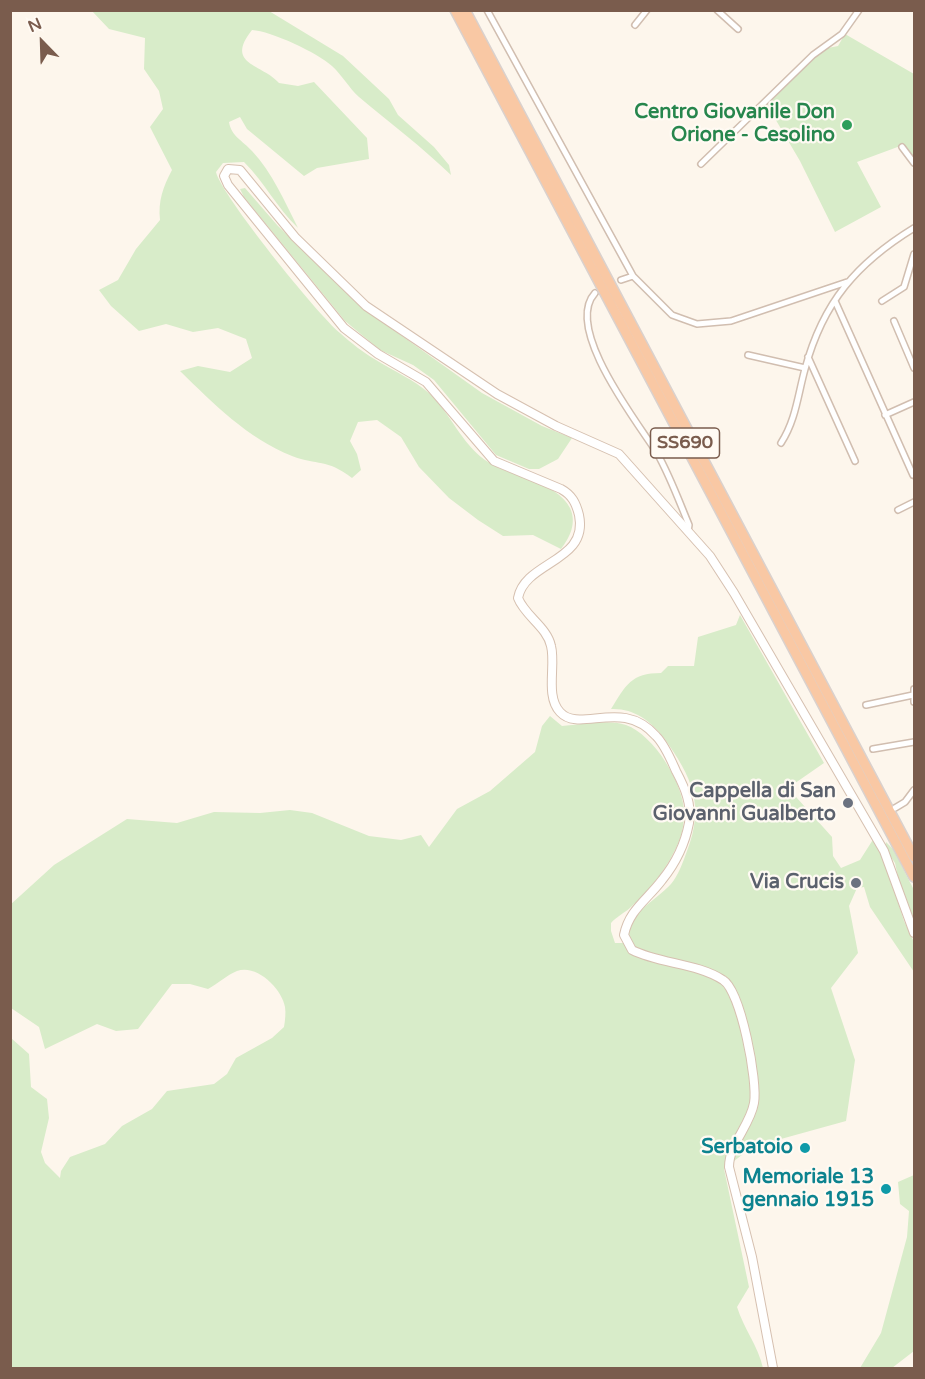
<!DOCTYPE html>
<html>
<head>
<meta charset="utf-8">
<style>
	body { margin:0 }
	#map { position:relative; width:925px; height:1379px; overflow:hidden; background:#fdf6ec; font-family:"Varela Round",sans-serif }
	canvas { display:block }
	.frame { position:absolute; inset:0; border:12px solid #7a5c4d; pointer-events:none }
	.north { position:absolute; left:12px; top:12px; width:60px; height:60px; -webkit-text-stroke:4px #fffaf3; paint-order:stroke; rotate:337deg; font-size:16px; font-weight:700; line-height:24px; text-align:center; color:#7a5c4d }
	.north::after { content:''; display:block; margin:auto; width:21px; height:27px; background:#7a5c4d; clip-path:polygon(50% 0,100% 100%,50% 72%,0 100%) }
</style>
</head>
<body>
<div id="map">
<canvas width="925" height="1379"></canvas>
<div class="frame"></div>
<div class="north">N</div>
</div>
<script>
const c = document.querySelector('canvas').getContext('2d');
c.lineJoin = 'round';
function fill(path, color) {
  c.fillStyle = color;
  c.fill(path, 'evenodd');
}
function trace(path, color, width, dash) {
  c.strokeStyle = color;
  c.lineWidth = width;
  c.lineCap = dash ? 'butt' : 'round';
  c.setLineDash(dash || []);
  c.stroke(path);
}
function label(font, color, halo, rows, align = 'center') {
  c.font = font + ' "Varela Round",sans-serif';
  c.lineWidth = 4.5;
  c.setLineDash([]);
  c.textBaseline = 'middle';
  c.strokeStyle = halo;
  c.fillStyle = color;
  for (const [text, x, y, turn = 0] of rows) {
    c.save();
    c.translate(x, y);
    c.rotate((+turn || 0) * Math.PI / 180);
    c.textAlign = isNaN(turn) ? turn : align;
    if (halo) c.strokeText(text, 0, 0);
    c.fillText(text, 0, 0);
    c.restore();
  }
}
fill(new Path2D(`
	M92,11H269L343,56L389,99L398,115L434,147L449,165L451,175C422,147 390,123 359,97C349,88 342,75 332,66C318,53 271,31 252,30C224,65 263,64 279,83L298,86L314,82L367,138L369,159L317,168L304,176L247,129L240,117L229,122C231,136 243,141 252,151C272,172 285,202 298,228C277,208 265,183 244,162L223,163L216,172C221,195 318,315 340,333C351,343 364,353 376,360C395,372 413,379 430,394C450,413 462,444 485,460C508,477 557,481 570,508C577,523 570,537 561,549L533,535L503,536L478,520L449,498L419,467L401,437L377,420L358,422L350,441L357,454L361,470L352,478C326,458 318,466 292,456C247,438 214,404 180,371L198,366L230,372L252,358L246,339L218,328L193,332L166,324L139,331L111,306L99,290L118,280L136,249L160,220C158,201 163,187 172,170L150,127L163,109L159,91L144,69L145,38L109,29Z
	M845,34L914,74V158L903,145L857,162L881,207L835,232L800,161L767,105L823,49L838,46Z
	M245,188L278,226L367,311L482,393L542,426L572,438L558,459L539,469H529L496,455L434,380L413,365L380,350L345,321L244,197L240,189Z
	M740,615L824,763L788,788L832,837L833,856L841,868L860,860L874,838L885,862L904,921L914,942V972L870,907L864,887L857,888L849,906L858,953L831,988L855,1060L846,1121L752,1147L724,1169L749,1287L737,1307C744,1329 758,1346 763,1368H11V1038L29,1054L31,1087L47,1099L49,1118L41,1152L45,1163L60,1178L61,1171L70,1157L105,1144L122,1126L152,1109L167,1091L214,1084L227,1074L236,1058L272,1038L284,1027C285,1021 286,1013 285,1007C282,989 257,964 237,971C227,975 217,984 208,989L190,984H172L138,1029L116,1031L97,1024L45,1049L39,1027L11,1008L10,905L54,865L127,819L177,823L214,812L260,813L290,810L312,813L369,836L401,840L421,835L429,847L457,809L490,791L535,752L542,726L550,716L562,726C581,725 607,719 626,725C654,735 684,784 684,813C684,828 681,839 674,852C664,872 649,891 632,906C625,913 617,916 611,923V931L615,943H631C621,916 655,902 671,884C678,876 683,862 687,851C705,805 692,777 664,738C650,720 633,708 611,709C626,685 631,673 661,673L668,666H694L698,637L736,625Z
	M886,842L893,849L914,890V925L900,886L895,863L885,848Z
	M914,1175V1351L892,1368H860L881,1333L907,1237L909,1211L900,1204L898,1182Z`), '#d8ecc9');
const minor = new Path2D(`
	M487,10L633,276L672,315L697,324L731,321L847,282
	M717,10L738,29
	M635,25L647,10
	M902,147L914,163
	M701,164L813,55L842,34L859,10
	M621,280L633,276
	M595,293C563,328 638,423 657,453C670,476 679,501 689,525L688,531
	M835,301L913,475
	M882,301L904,287L914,254
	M894,321L914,368
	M748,355L805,368
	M808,357L855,461
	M885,415L914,402
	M781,443C796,420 798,394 805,369C823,302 857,263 914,228
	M898,510L914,502
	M914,689V702
	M866,705L913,695
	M873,749L914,742
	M895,808L905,802L914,790`);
const secondary = new Path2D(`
	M773,1368L752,1257L729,1167C729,1144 750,1126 754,1103C758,1082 741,991 723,980C697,963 660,964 632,950L624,935C629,910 647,900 662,880C675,864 685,844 689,823C692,804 685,788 676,771C671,760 665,745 656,736C622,697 580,734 560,712C545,696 556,665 551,646C547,627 525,616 518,598C525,561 589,562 579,515C576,503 572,495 561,489L494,461L426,382L378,354L344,328L228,185L224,176L228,169L240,170L295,237L366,306L497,394L556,426L619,454L710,556L734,593L884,851L914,933`);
const trunk = new Path2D(`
	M455,10L914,877
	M465,10L914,857`);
trace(minor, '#d1beb0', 8);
trace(secondary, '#d6c0b0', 10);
trace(trunk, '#dad1cd', 12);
trace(minor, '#fff', 5);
trace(secondary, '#fff', 8);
trace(trunk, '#f9c8a4', 9);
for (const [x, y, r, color] of [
	[847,125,6,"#2e9e5b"],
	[848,803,6,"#6b7280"],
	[856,883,6,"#6b7280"],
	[805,1148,6,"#0f9aa8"],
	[886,1189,6,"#0f9aa8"]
]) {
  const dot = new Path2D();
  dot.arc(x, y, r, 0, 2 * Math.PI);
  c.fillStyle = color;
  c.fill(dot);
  trace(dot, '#fffaf3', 2);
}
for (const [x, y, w] of [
	[685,443,69]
]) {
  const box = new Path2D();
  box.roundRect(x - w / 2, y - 15, w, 30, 4.5);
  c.fillStyle = '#fffaf3';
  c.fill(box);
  trace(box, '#7a5c4d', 1.5);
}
label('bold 18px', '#7a5c4d', null, [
	["SS690",685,443]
]);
label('bold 20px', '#27864d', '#fffaf3', [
	["Centro Giovanile Don",835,113],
	["Orione - Cesolino",835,136]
], 'right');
label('bold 20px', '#5b616d', '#fffaf3', [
	["Cappella di San",836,792],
	["Giovanni Gualberto",836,815],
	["Via Crucis",844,883]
], 'right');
label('bold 20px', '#0d838f', '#fffaf3', [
	["Serbatoio",793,1148],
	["Memoriale 13",874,1178],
	["gennaio 1915",874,1201]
], 'right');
</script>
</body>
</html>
